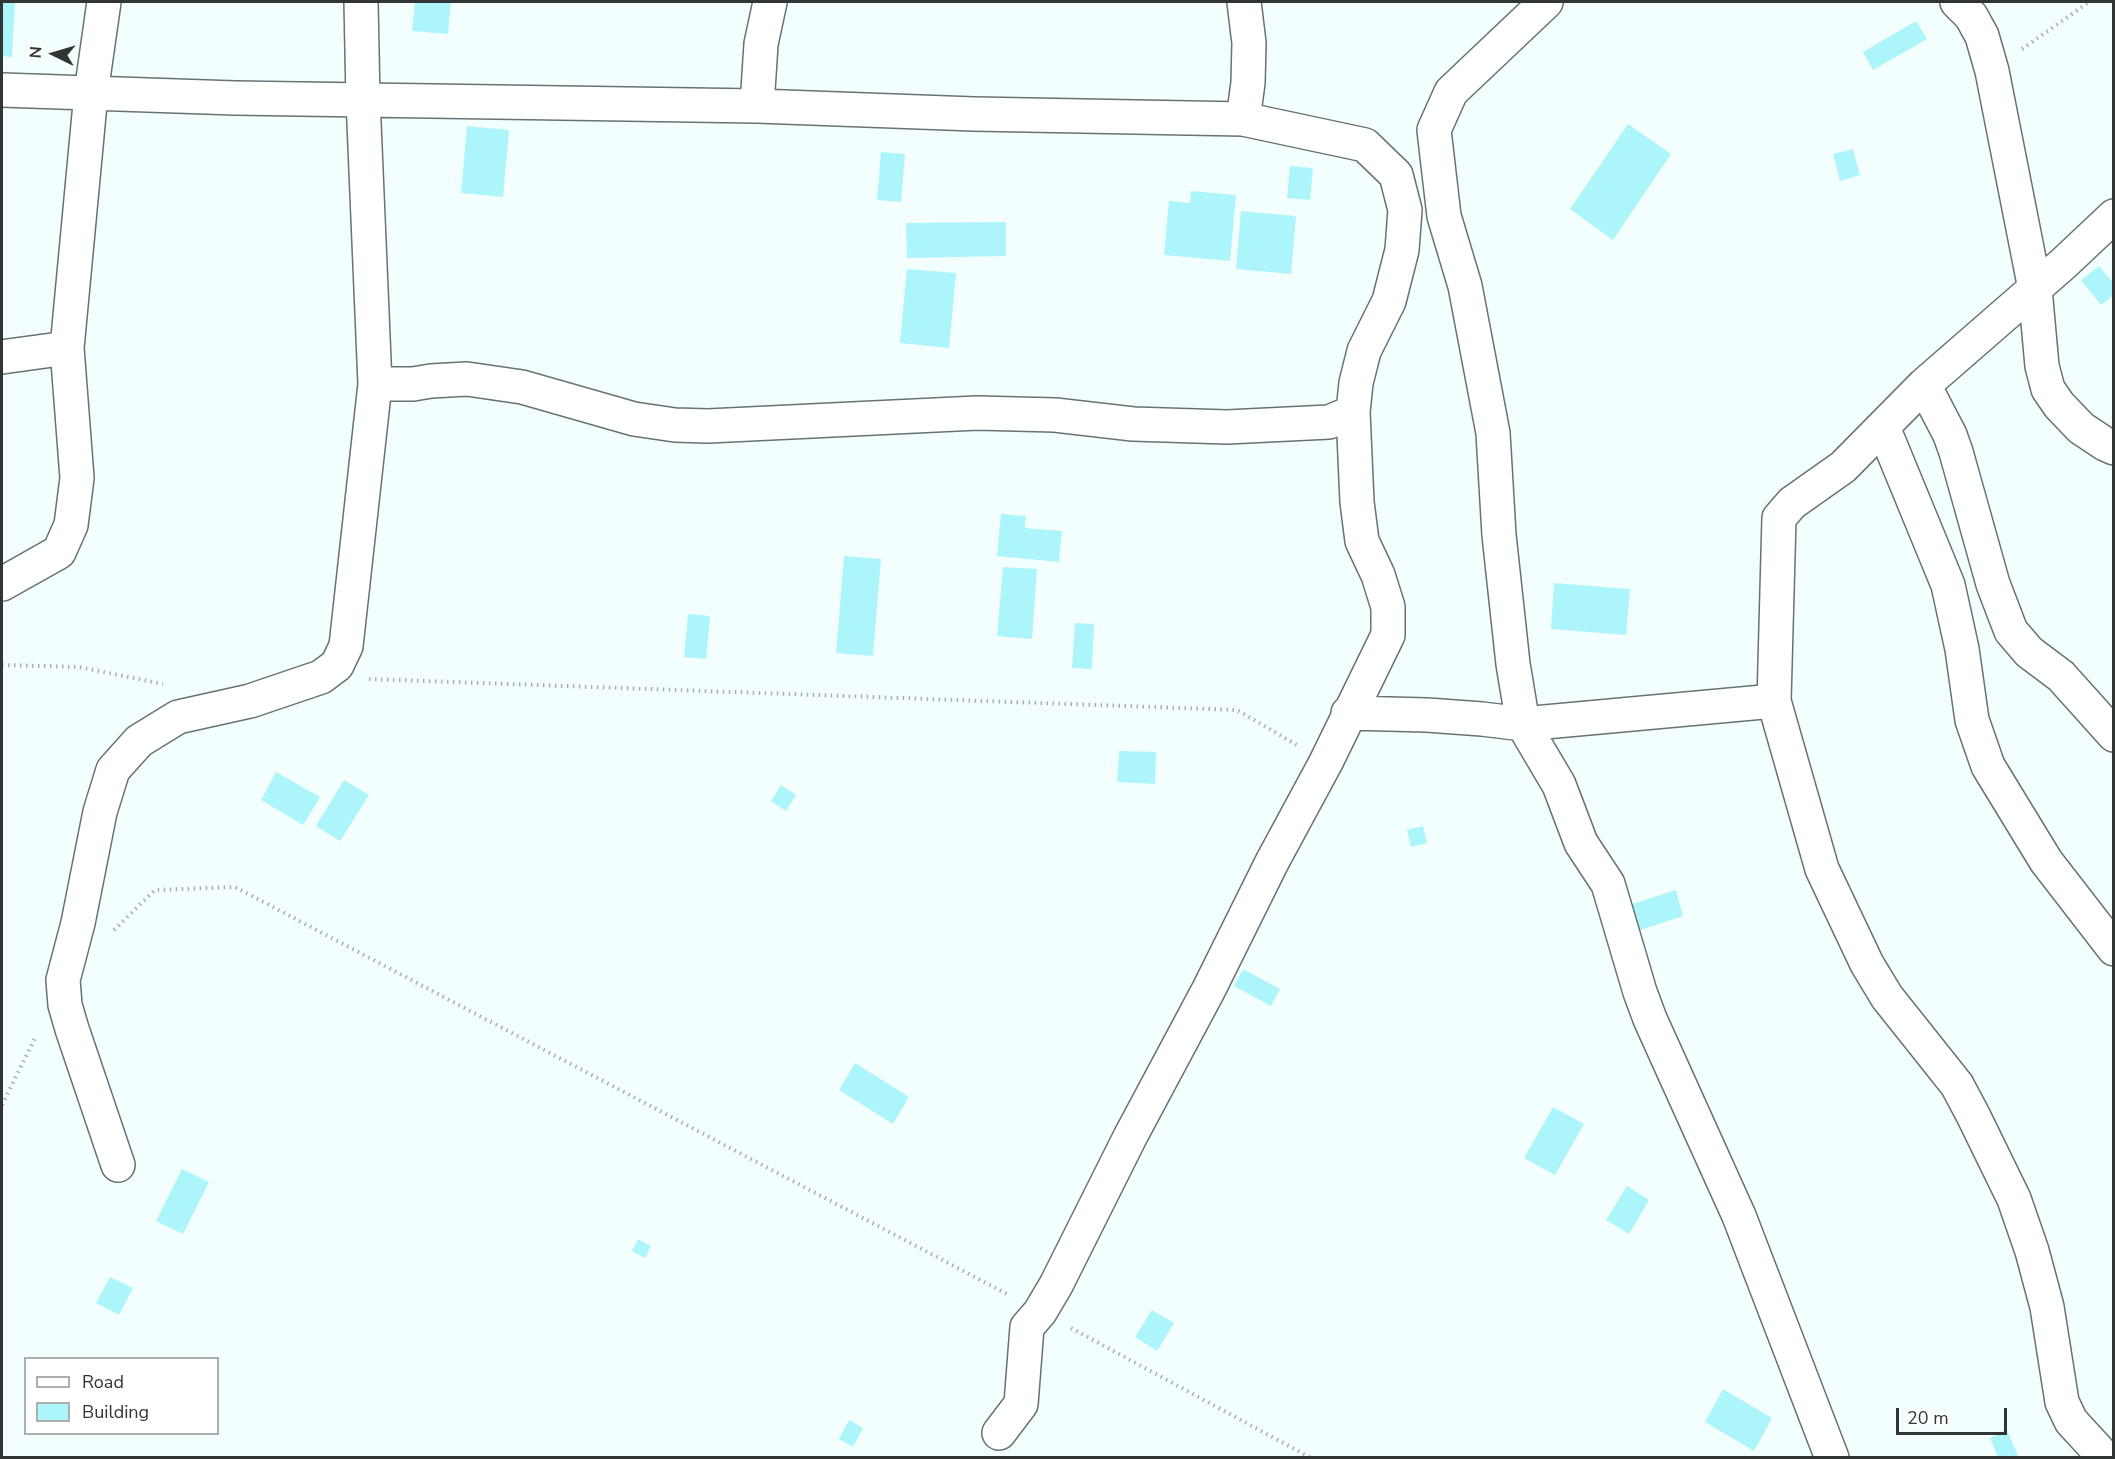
<!DOCTYPE html>
<html>
<head>
<meta charset="utf-8">
<style>
	body { margin:0 }
	#map { position:relative; width:2115px; height:1459px; overflow:hidden; background:#f3feff; font-family:"Nunito Sans",sans-serif }
	canvas { display:block }
	.frame { position:absolute; inset:0; border:3px solid #313536; pointer-events:none }
	.legend { position:absolute; left:24px; top:1357px; width:195px; height:78px; box-sizing:border-box; background:#fff; border:2px solid #adaeaf; margin:0; padding:8px 10px; list-style:none; font-size:18px; color:#313536 }
	.legend li { display:flex; align-items:center; gap:12px; height:30px }
	.legend b { width:30px; border:2px solid #adaeaf }
	.north { position:absolute; left:24px; top:24px; width:60px; height:60px; -webkit-text-stroke:4px #fff; paint-order:stroke; rotate:275deg; font-size:16px; font-weight:700; line-height:24px; text-align:center; color:#313536 }
	.north::after { content:''; display:block; margin:auto; width:21px; height:27px; background:#313536; clip-path:polygon(50% 0,100% 100%,50% 72%,0 100%) }
	.scale { position:absolute; left:1896px; top:1408px; width:111px; height:27px; box-sizing:border-box; border:3px solid #313536; border-top:0; padding-left:8px; font-size:18px; line-height:21px; white-space:nowrap; color:#313536; -webkit-text-stroke:4px #fff; paint-order:stroke }
</style>
</head>
<body>
<div id="map">
<canvas width="2115" height="1459"></canvas>
<div class="frame"></div>
<ul class="legend">
<li><b style="height:8px;background:#fff"></b>Road</li>
<li><b style="height:16px;background:#acf6fb"></b>Building</li>
</ul>
<div class="north">N</div>
<div class="scale">20 m</div>
</div>
<script>
const c = document.querySelector('canvas').getContext('2d');
c.lineJoin = 'round';
function fillPath(path, color) { c.fillStyle = color; c.fill(path, 'evenodd'); }
const poly = rows => new Path2D(rows.map(r => 'M' + r).join(''));
function stroke(path, color, width, dash) { c.strokeStyle = color; c.lineWidth = width; c.lineCap = dash ? 'butt' : 'round'; c.setLineDash(dash || []); c.stroke(path); }
const building = poly([
	[2,2,15,2,12,57,2,56],
	[415,2,451,2,448,34,412,31],
	[1916,21,1927,39,1873,70,1863,52],
	[1628,124,1671,154,1613,240,1570,209],
	[467,126,509,130,503,197,461,193],
	[1853,149,1860,175,1840,181,1833,154],
	[881,152,905,154,901,202,877,200],
	[1290,166,1313,168,1310,200,1287,198],
	[1191,191,1236,195,1230,261,1164,255,1169,201,1190,203],
	[1241,211,1296,216,1291,274,1236,269],
	[1006,222,1006,256,907,258,906,223],
	[2099,266,2114,284,2114,295,2101,305,2081,280],
	[907,269,956,273,949,348,900,343],
	[1001,514,1026,516,1025,528,1062,531,1059,562,997,556],
	[844,556,881,559,873,656,836,653],
	[1003,567,1037,569,1032,639,997,636],
	[1554,583,1630,589,1626,635,1551,629],
	[688,614,710,616,706,659,684,657],
	[1075,623,1094,624,1092,669,1072,668],
	[1119,751,1156,752,1155,784,1117,782],
	[276,772,320,797,303,825,261,800],
	[344,780,369,795,340,841,316,826],
	[781,785,796,795,786,811,771,801],
	[1423,826,1427,843,1411,847,1407,830],
	[1676,890,1683,916,1634,932,1626,906],
	[1243,969,1280,989,1271,1006,1234,986],
	[855,1063,909,1097,893,1124,839,1090],
	[1553,1107,1584,1124,1555,1175,1524,1158],
	[182,1169,209,1182,183,1234,156,1221],
	[1627,1186,1649,1200,1629,1234,1606,1220],
	[638,1239,651,1246,645,1258,632,1251],
	[110,1277,133,1288,119,1315,96,1303],
	[1152,1310,1174,1323,1157,1351,1135,1337],
	[1723,1389,1772,1418,1754,1451,1705,1422],
	[849,1420,863,1428,853,1447,839,1439],
	[2007,1430,2019,1458,1998,1458,1990,1438]
]);
const path = poly([
	[2022,49,2089,2],
	[2,665,79,667,163,684],
	[369,679,1237,710,1297,745],
	[114,930,155,890,235,887,1009,1295],
	[2,1105,36,1036],
	[1071,1328,1311,1458]
]);
const street = poly([
	[1546,2,1451,92,1434,130,1444,216,1465,286,1493,433,1499,535,1513,664,1523,724,1774,701],
	[1957,2,1971,16,1982,36,1992,71,2035,289,2042,366,2048,389,2059,405,2081,428,2105,444,2114,448],
	[2,90,235,98,757,106,974,114,1243,119],
	[757,106,761,44,770,2],
	[2,357,67,348],
	[375,384,413,384,431,381,467,379,522,387,634,419,675,425,708,426,977,413,1055,415,1133,424,1227,427,1329,422,1353,412],
	[1924,385,1950,435,1956,452,1993,584,2011,631,2029,652,2061,676,2114,735],
	[1883,427,1948,585,1962,649,1972,720,1988,766,2046,861,2114,949],
	[2,584,59,552,71,525,77,478,67,348,91,93,104,2],
	[1348,713,1427,715,1482,719,1523,724,1559,785,1581,843,1608,884,1640,992,1650,1019,1739,1216,1832,1458],
	[118,1165,72,1029,65,1005,63,980,78,923,100,812,113,770,139,741,178,717,250,701,321,677,337,665,346,646,375,384,363,99,361,2],
	[999,1433,1021,1404,1027,1327,1040,1312,1056,1285,1130,1137,1209,989,1272,862,1326,762,1388,635,1388,607,1378,575,1362,541,1357,502,1353,412,1356,383,1364,351,1389,301,1402,250,1405,210,1396,175,1365,145,1243,119,1248,83,1249,43,1244,2],
	[2105,1458,2071,1421,2062,1402,2047,1307,2032,1251,2014,1199,1973,1115,1957,1085,1887,997,1867,964,1822,869,1774,701,1779,518,1792,503,1843,467,1924,385,2063,264,2114,216]
]);
fillPath(building, '#acf6fb');
stroke(street, '#687272', 36);
stroke(path, '#a7afb0', 4, [1.5, 4.5]);
stroke(street, '#fff', 33);
</script>
</body>
</html>
